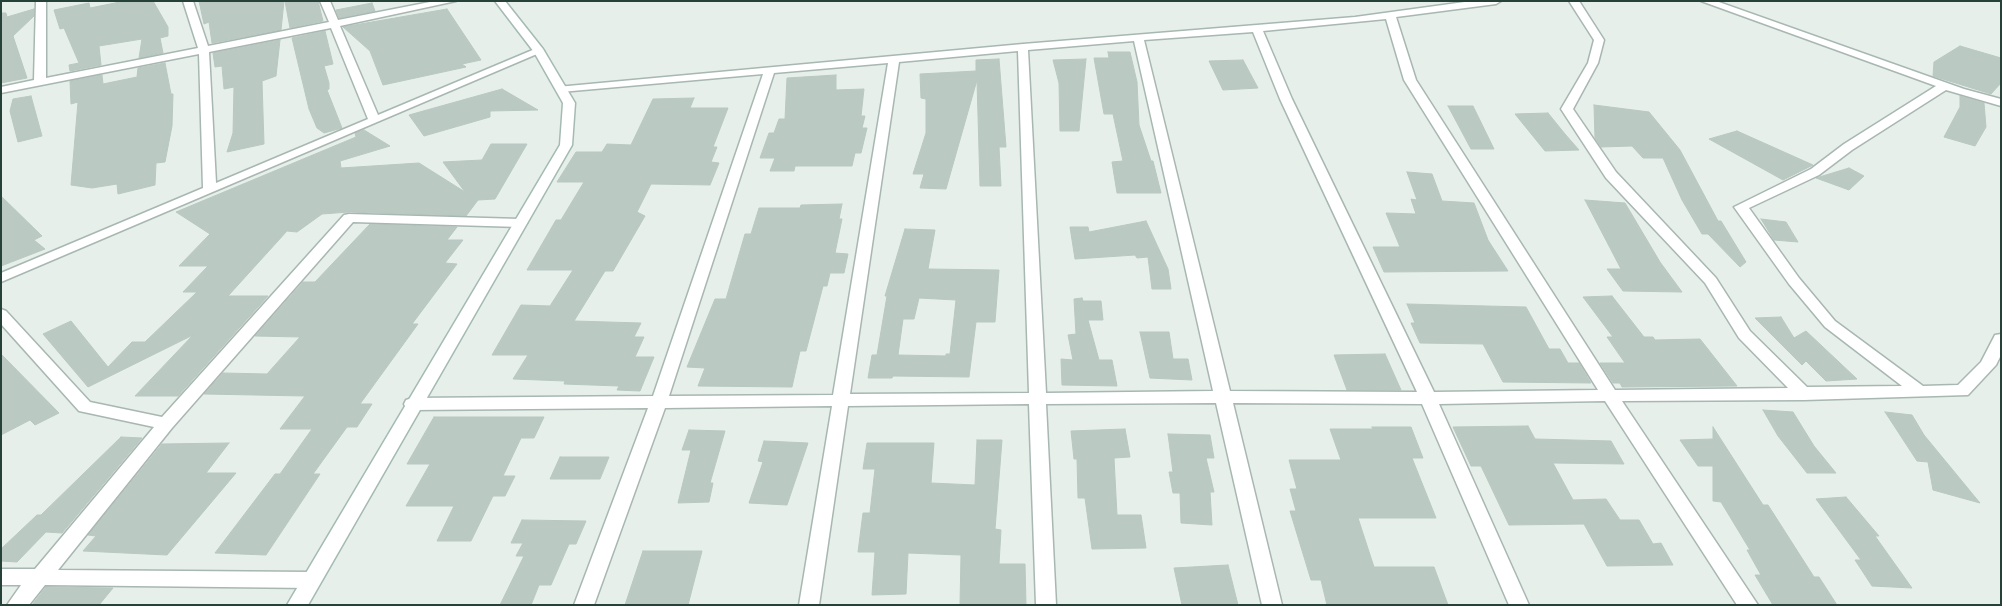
<!DOCTYPE html>
<html>
<head>
<meta charset="utf-8">
<style>
	body { margin:0 }
	#map { position:relative; width:2002px; height:606px; overflow:hidden; background:#e6efea; font-family:"Sofia Sans Condensed",sans-serif }
	canvas { display:block }
	.frame { position:absolute; inset:0; border:2px solid #254138; pointer-events:none }
</style>
</head>
<body>
<div id="map">
<canvas width="2002" height="606"></canvas>
<div class="frame"></div>
</div>
<script>
const c = document.querySelector('canvas').getContext('2d');
c.lineJoin = 'round';
function fillPath(path, color) { c.fillStyle = color; c.fill(path, 'evenodd'); }
const poly = rows => new Path2D(rows.map(r => 'M' + r).join(''));
function stroke(path, color, width, dash) { c.strokeStyle = color; c.lineWidth = width; c.lineCap = dash ? 'butt' : 'round'; c.setLineDash(dash || []); c.stroke(path); }
const building = poly([
	[125,1,153,1,168,27,168,36,160,38,163,53,139,58,142,39,99,46,101,65,70,71,69,65,79,63,64,28,60,29,54,10,89,3,90,8,125,1],
	[199,1,284,1,281,30,212,43,209,22,204,24,199,1],
	[285,1,318,1,323,21,290,28,285,1],
	[372,3,375,11,339,18,336,10,372,3],
	[34,9,34,16,13,36,27,78,1,83,1,13,6,13,7,17,34,9],
	[447,9,481,60,462,64,466,67,383,85,370,51,343,27,447,9],
	[325,31,333,64,324,66,329,83,329,89,327,90,342,128,324,133,317,128,309,109,292,38,325,31],
	[280,40,276,76,262,81,264,144,227,152,233,133,234,87,224,89,222,66,215,67,213,53,280,40],
	[1960,46,2001,58,2001,83,1991,94,1933,76,1934,62,1960,46],
	[1108,52,1130,52,1137,82,1139,125,1151,161,1153,161,1161,193,1117,193,1112,162,1123,161,1113,114,1104,114,1094,58,1109,58,1108,52],
	[999,59,1006,147,999,147,1001,186,980,186,977,80,946,189,920,188,924,174,913,174,926,133,926,99,921,98,920,74,976,71,976,60,999,59],
	[1086,59,1079,131,1060,131,1059,83,1053,60,1086,59],
	[1243,60,1258,88,1223,90,1209,61,1243,60],
	[165,63,171,94,173,94,172,126,165,162,156,163,155,185,118,194,117,184,92,188,71,185,78,102,71,104,70,81,102,75,103,84,137,77,138,68,165,63],
	[836,75,836,90,864,89,861,116,865,116,862,128,867,128,861,153,855,153,852,166,795,166,794,171,770,171,775,158,760,158,769,133,774,133,779,119,785,119,787,78,836,75],
	[502,89,538,110,490,111,490,117,424,136,409,115,502,89],
	[31,96,42,136,18,142,10,111,13,99,31,96],
	[1960,96,1984,103,1986,127,1975,146,1944,137,1960,107,1960,96],
	[694,98,690,108,728,108,713,147,717,147,711,162,719,163,710,185,651,184,637,212,645,216,613,271,605,271,574,321,641,323,634,337,644,337,635,357,654,357,640,391,617,390,619,386,564,384,565,381,513,379,528,355,492,355,521,305,550,306,573,270,527,270,556,220,561,220,584,182,557,182,576,152,602,152,607,144,631,145,653,99,694,98],
	[1594,105,1649,112,1680,150,1718,221,1721,221,1746,262,1740,267,1708,234,1702,234,1682,200,1663,158,1643,158,1632,146,1601,147,1595,138,1594,105],
	[1448,106,1473,106,1494,149,1471,149,1448,106],
	[1548,113,1565,134,1579,150,1545,151,1515,114,1548,113],
	[364,130,390,146,340,161,341,168,419,163,465,192,443,162,482,160,491,144,527,144,495,199,478,200,466,216,349,212,322,214,297,232,287,231,228,296,268,296,178,396,135,396,193,335,88,387,43,334,71,321,108,367,132,342,145,342,197,292,183,292,208,266,179,266,210,234,176,212,356,137,355,133,364,130],
	[1737,131,1813,165,1783,180,1709,139,1737,131],
	[1849,168,1864,176,1849,190,1816,178,1849,168],
	[1407,172,1432,174,1442,201,1474,203,1488,240,1508,271,1384,272,1373,247,1400,247,1386,213,1416,214,1411,199,1417,200,1407,172],
	[1,196,42,236,34,240,45,249,1,266,1,196],
	[1585,200,1625,203,1660,262,1682,292,1623,291,1607,269,1621,269,1585,200],
	[842,204,839,219,842,219,835,253,848,254,844,273,830,273,827,286,823,286,806,351,800,351,792,387,698,386,705,368,687,367,715,299,726,299,745,234,751,234,759,208,800,208,801,205,842,204],
	[1761,219,1786,222,1798,242,1774,240,1761,219],
	[1146,221,1168,269,1171,289,1152,289,1148,257,1137,258,1135,255,1075,259,1070,227,1088,227,1089,232,1146,221],
	[370,224,457,227,447,240,463,240,445,263,457,264,412,324,418,324,360,404,372,404,357,427,347,427,313,474,320,474,266,555,215,553,275,474,280,474,312,429,280,429,305,396,204,394,223,373,267,374,300,337,255,336,303,282,315,282,370,224],
	[905,229,935,230,928,269,999,270,995,322,976,322,969,377,893,376,892,378,868,378,872,355,877,355,887,296,885,296,905,229],
	[919,298,956,300,950,354,946,354,946,356,898,355,903,319,914,319,919,298],
	[1612,296,1644,337,1653,337,1655,340,1700,339,1737,386,1622,387,1620,383,1613,383,1600,363,1625,363,1607,337,1613,337,1583,297,1612,296],
	[1082,298,1083,301,1101,301,1103,320,1088,320,1099,360,1112,360,1117,386,1062,385,1061,359,1073,360,1068,335,1076,334,1074,299,1082,298],
	[1407,304,1526,307,1549,349,1560,349,1568,363,1579,363,1591,383,1503,382,1483,344,1420,343,1411,323,1415,323,1407,304],
	[1781,317,1794,338,1806,331,1857,379,1826,381,1806,361,1802,365,1755,318,1781,317],
	[1140,332,1169,332,1173,359,1188,359,1192,380,1150,378,1140,332],
	[1,354,59,413,35,425,30,420,1,435,1,354],
	[1385,354,1401,390,1347,390,1334,355,1385,354],
	[1763,410,1793,412,1814,446,1836,473,1807,473,1778,436,1763,410],
	[1885,412,1912,415,1924,435,1980,503,1933,490,1928,462,1917,461,1885,412],
	[434,417,544,417,534,438,521,438,503,476,515,476,505,496,493,496,471,541,437,541,454,506,406,506,430,464,407,464,434,417],
	[1528,426,1535,439,1611,441,1624,464,1553,463,1573,500,1606,499,1620,520,1639,520,1653,544,1661,543,1673,565,1607,566,1584,524,1509,525,1481,466,1471,466,1453,427,1528,426],
	[1372,427,1411,427,1423,458,1412,458,1436,518,1358,518,1374,567,1434,567,1448,605,1327,605,1321,580,1311,580,1290,511,1296,511,1290,489,1297,489,1289,460,1341,460,1330,429,1373,429,1372,427],
	[1713,427,1763,505,1768,505,1814,577,1819,577,1837,605,1773,605,1755,575,1761,575,1747,550,1750,550,1721,502,1713,501,1713,466,1698,466,1680,440,1713,439,1713,427],
	[1125,429,1130,457,1114,458,1117,515,1141,515,1146,548,1092,549,1085,498,1078,498,1077,459,1074,459,1071,431,1125,429],
	[689,430,725,431,710,483,713,483,709,502,678,503,691,450,682,450,689,430],
	[1168,434,1210,435,1214,458,1206,458,1214,492,1210,492,1212,525,1181,523,1180,493,1173,493,1169,472,1173,472,1168,434],
	[121,437,142,438,62,533,46,532,17,562,1,561,1,549,37,515,41,515,121,437],
	[977,440,1002,440,995,529,1001,530,999,564,1025,564,1026,605,960,605,961,555,908,553,906,594,872,595,875,552,858,552,863,513,870,513,875,469,863,469,867,443,934,443,931,483,975,485,977,440],
	[764,441,808,443,787,505,749,503,763,462,758,461,764,441],
	[229,443,206,473,236,473,167,555,83,551,96,536,88,535,162,444,229,443],
	[560,457,609,457,600,479,550,479,560,457],
	[1846,497,1879,536,1875,536,1912,588,1872,586,1855,560,1861,560,1816,499,1846,497],
	[522,520,586,521,576,544,569,544,551,585,539,585,531,605,500,605,524,556,516,556,523,543,511,543,522,520],
	[643,551,702,551,688,605,625,605,643,551],
	[1228,565,1238,605,1182,605,1174,568,1228,565],
	[46,587,113,588,99,605,32,605,46,587]
]);
const street = poly([
	[36,1,46,1,46,78,198,48,183,1,193,1,208,46,329,22,320,1,330,1,338,20,435,1,456,1,340,26,378,115,535,49,539,48,544,51,1,282,1,273,203,188,199,54,1,93,1,87,34,80,36,1],
	[331,28,368,119,216,183,209,52,331,28],
	[1472,1,1501,1,1496,4,1396,17,1416,80,1615,390,1788,388,1739,338,1705,283,1606,178,1561,109,1588,63,1594,40,1569,1,1579,1,1604,40,1598,63,1573,109,1616,172,1716,278,1750,331,1807,387,1902,386,1825,327,1789,284,1734,207,1811,169,1844,144,1936,86,1701,1,1716,1,1964,89,2001,99,2001,106,1946,90,1852,150,1819,175,1749,208,1799,278,1835,321,1923,386,1958,385,1981,362,1995,335,2001,334,2001,355,1996,365,1968,395,1804,400,1622,401,1758,605,1737,605,1605,401,1439,404,1529,605,1509,605,1422,404,1233,403,1282,605,1262,605,1216,403,1046,404,1056,605,1036,605,1029,404,848,406,819,605,799,605,832,406,665,408,594,605,574,605,648,408,412,410,406,408,404,404,406,400,412,398,653,396,763,74,561,92,557,91,557,87,1023,44,1355,17,1472,1],
	[1386,19,1404,80,1598,390,1434,392,1292,99,1263,31,1386,19],
	[1253,32,1280,99,1417,392,1230,391,1144,40,1253,32],
	[1134,41,1213,391,1046,393,1028,50,1134,41],
	[1018,51,1029,393,850,394,899,62,1018,51],
	[888,63,833,395,669,396,774,73,888,63],
	[349,214,520,219,527,223,520,227,353,222,172,428,58,570,311,572,318,574,321,580,318,586,311,588,45,585,29,605,7,605,21,585,1,585,1,569,35,569,154,427,79,411,1,324,1,309,6,311,90,402,162,417,344,215,349,214]
]);
const secondary = poly([
	[495,1,505,1,543,49,575,103,572,145,308,605,287,605,560,145,563,103,534,52,495,1]
]);
fillPath(building, '#bbc9c3');
stroke(building, '#b8c8c1', 1);
stroke(street, '#a8b7b1', 3);
stroke(secondary, '#a4bab2', 3);
fillPath(street, '#fff');
fillPath(secondary, '#fff');
</script>
</body>
</html>
